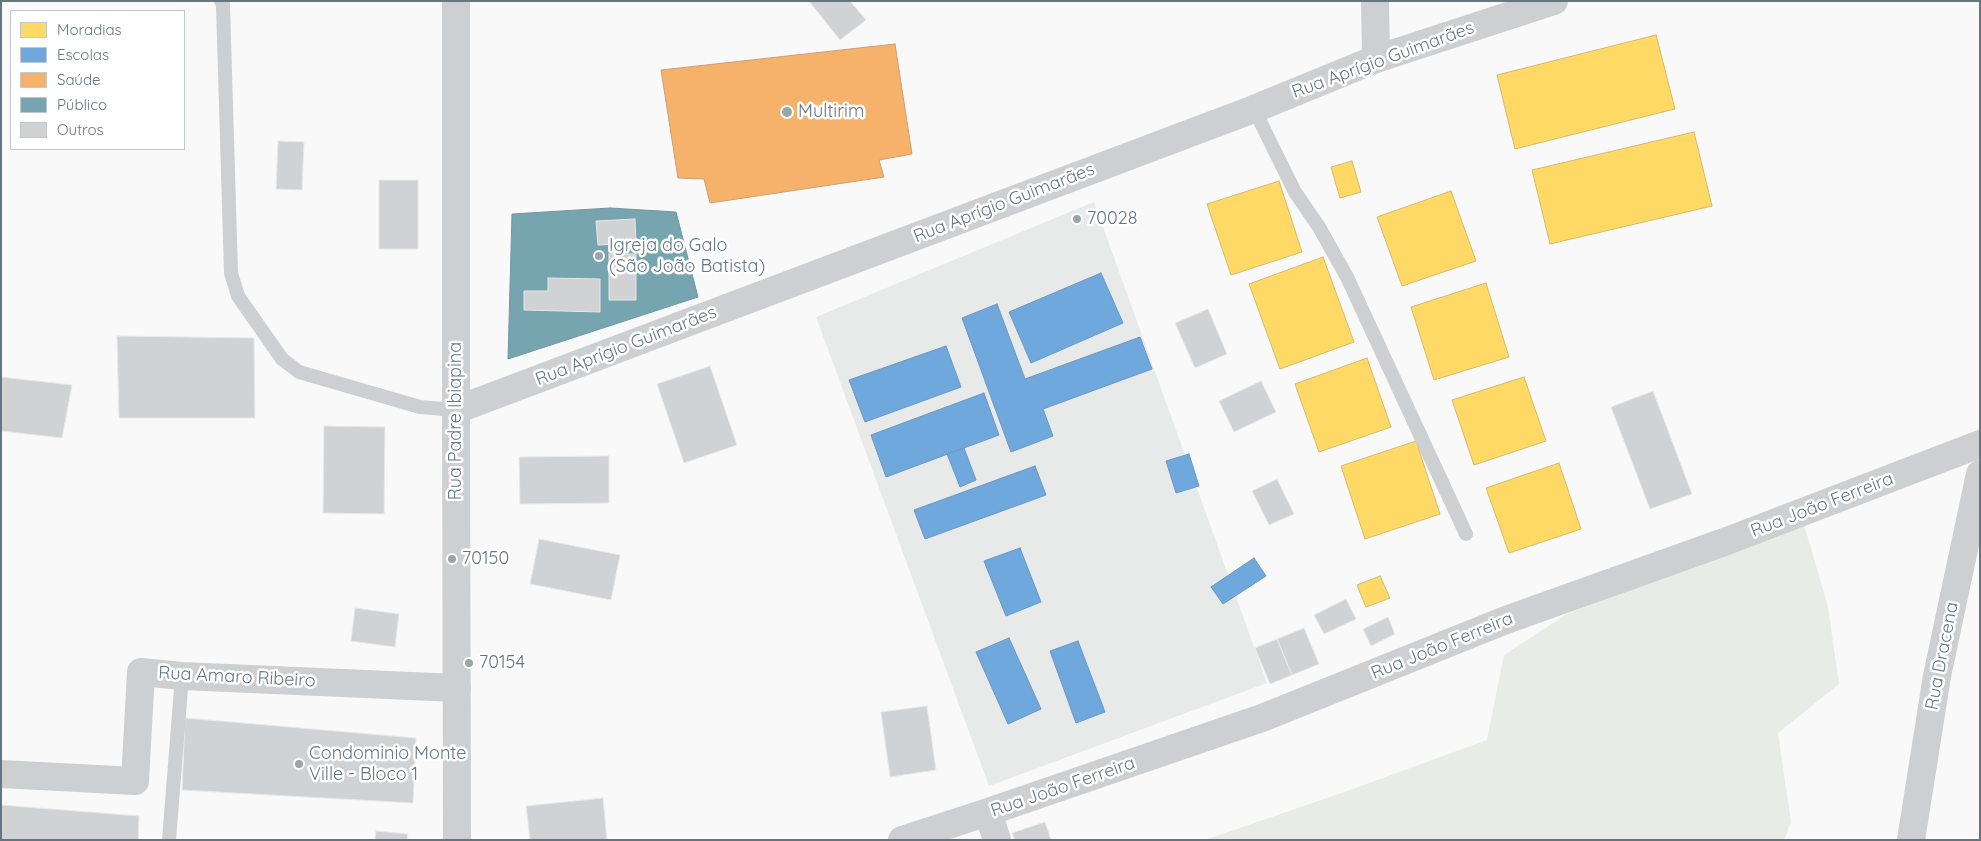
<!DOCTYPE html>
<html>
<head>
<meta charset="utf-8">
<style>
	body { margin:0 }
	#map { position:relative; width:1981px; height:841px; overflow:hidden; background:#f9f9f9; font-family:Quicksand,sans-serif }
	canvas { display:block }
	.frame { position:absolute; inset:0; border:2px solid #657683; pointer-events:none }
	.legend { position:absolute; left:10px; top:10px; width:175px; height:140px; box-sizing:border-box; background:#fff; border:1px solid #c1c8cd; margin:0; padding:6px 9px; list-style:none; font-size:15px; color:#657683 }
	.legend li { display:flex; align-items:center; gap:10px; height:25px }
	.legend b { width:25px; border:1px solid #c1c8cd }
</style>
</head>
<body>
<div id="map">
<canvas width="1981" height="841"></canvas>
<div class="frame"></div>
<ul class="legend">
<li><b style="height:14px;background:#ffd966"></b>Moradias</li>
<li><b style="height:14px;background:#6fa8dc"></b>Escolas</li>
<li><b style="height:14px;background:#f6b26b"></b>Saúde</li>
<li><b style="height:14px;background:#76a5af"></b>Público</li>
<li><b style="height:14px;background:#d0d2d3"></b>Outros</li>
</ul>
</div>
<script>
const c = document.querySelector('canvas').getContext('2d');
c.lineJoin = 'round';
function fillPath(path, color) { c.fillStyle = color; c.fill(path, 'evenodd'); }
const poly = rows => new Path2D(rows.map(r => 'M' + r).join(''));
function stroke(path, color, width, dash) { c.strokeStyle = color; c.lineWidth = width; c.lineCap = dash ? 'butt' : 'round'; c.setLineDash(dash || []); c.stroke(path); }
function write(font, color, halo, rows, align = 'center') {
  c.font = font + ' Quicksand,sans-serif'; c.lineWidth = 5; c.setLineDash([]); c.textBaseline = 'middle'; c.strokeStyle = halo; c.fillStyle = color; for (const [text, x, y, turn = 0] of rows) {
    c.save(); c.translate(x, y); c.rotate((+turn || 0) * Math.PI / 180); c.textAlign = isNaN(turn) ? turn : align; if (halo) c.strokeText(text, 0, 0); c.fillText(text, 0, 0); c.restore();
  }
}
const built = poly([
	[1094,202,1267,683,989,786,816,317]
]);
const green = poly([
	[1803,521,1828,607,1839,684,1778,733,1791,822,1784,840,1205,840,1350,790,1487,740,1504,655,1567,614]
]);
const homes = poly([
	[1656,35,1675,109,1515,149,1497,75,1656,35],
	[1694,132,1712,206,1550,244,1532,170,1694,132],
	[1352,161,1361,192,1340,198,1331,167,1352,161],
	[1279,181,1302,252,1231,275,1207,204,1279,181],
	[1451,191,1476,261,1402,286,1377,217,1451,191],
	[1323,257,1354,342,1280,369,1249,284,1323,257],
	[1486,283,1509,357,1434,380,1411,307,1486,283],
	[1367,358,1391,427,1319,452,1295,384,1367,358],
	[1524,377,1546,441,1474,465,1452,400,1524,377],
	[1416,441,1440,514,1365,539,1341,466,1416,441],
	[1559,463,1581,529,1509,553,1486,488,1559,463],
	[1380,576,1390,598,1366,607,1357,585,1380,576]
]);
const schools = poly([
	[1101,273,1123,323,1031,363,1009,312,1101,273],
	[997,304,1025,379,1140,337,1152,369,1043,409,1053,436,1011,452,962,318,997,304],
	[946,346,961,387,865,422,849,380,946,346],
	[984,393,999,435,886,477,871,435,984,393],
	[964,448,976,480,960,487,947,454,964,448],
	[1189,454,1199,486,1176,493,1166,461,1189,454],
	[1035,466,1046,495,925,539,914,510,1035,466],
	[1020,548,1041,602,1006,616,984,561,1020,548],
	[1254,558,1266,576,1223,604,1211,587,1254,558],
	[1009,638,1041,709,1008,724,976,652,1009,638],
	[1078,641,1105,712,1076,723,1050,651,1078,641]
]);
const health = poly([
	[895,44,912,154,879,160,884,177,710,203,704,179,678,178,661,70,895,44]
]);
const public = poly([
	[610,208,676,212,698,297,508,359,512,214,610,208]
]);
const building = poly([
	[809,1,850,1,866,20,840,40,809,1],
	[278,141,304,142,302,190,276,189,278,141],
	[379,180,418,180,418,249,379,249,379,180],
	[635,219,636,243,598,245,596,221,635,219],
	[609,254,636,254,636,300,609,300,609,254],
	[548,278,600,279,600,312,524,310,524,291,548,291,548,278],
	[1208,309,1227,354,1195,368,1175,323,1208,309],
	[117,336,254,338,255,418,119,418,117,336],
	[710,366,737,445,684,463,657,384,710,366],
	[1,377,72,385,62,438,1,431,1,377],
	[1261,381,1276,412,1234,432,1219,401,1261,381],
	[1653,391,1692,494,1650,509,1611,407,1653,391],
	[324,426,385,427,384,514,323,513,324,426],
	[609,456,609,503,520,504,519,457,609,456],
	[1277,479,1294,514,1269,525,1252,491,1277,479],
	[539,539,620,555,611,600,530,584,539,539],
	[1346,599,1356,619,1324,634,1314,615,1346,599],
	[355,608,399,614,395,647,351,641,355,608],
	[1388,617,1395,634,1371,646,1363,629,1388,617],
	[1304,628,1319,664,1292,675,1277,639,1304,628],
	[1277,639,1292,675,1270,684,1255,648,1277,639],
	[927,706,936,770,890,777,881,712,927,706],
	[185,718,416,738,413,803,182,790,185,718],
	[603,798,607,840,530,840,526,806,603,798],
	[1,805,139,816,138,840,1,840,1,805],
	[1045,822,1051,840,1015,840,1012,833,1045,822],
	[376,831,408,834,407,840,375,840,376,831]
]);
const service = poly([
	[221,1,223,5,231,273,238,296,282,359,299,372,420,407,456,410],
	[1254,109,1295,192,1319,227,1347,277,1466,534],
	[169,840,182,676]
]);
const minor = poly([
	[456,1,456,410],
	[1,774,135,781,141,672,182,676,457,688],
	[988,812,997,840],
	[902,840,988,812,1262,718,1506,620,1727,541,1980,444],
	[1911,840,1937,676,1980,474]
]);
const tertiary = poly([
	[1375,1,1376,59],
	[457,840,456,410,1254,109,1376,59,1554,1]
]);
const markers = [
	[787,112,6,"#99a4ac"],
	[1077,219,5,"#99a4ac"],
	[599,256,5,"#99a4ac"],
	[452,559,5,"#99a4ac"],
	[469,663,5,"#99a4ac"],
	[299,764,5,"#99a4ac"]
];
const streetNames = [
	["Rua Aprígio Guimarães",1383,60,-20],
	["Rua Aprígio Guimarães",1004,203,-21],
	["Rua Aprígio Guimarães",626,346,-21],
	["Rua Padre Ibiapina",456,421,-90],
	["Rua João Ferreira",1822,505,-21],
	["Rua João Ferreira",1442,646,-22],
	["Rua Dracena",1942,656,-79],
	["Rua Amaro Ribeiro",237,677,3],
	["Rua João Ferreira",1063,787,-19]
];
const poiNames = [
	["Multirim",798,112],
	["70028",1087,219],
	["Igreja do Galo",609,246],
	["(São João Batista)",609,267],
	["70150",462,559],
	["70154",479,663],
	["Condominio Monte",309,754],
	["Ville - Bloco 1",309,775]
];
fillPath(built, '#e8e9e9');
fillPath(green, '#e8ebe6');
fillPath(homes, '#ffd966');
stroke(homes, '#d1bb6f', 1);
fillPath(schools, '#6fa8dc');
stroke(schools, '#6c99c1', 1);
fillPath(health, '#f6b26b');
stroke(health, '#caa072', 1);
fillPath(public, '#76a5af');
stroke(public, '#7197a2', 1);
fillPath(building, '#d0d2d3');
stroke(building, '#e8e8e8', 1);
stroke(service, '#cecfd0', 14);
stroke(minor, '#cecfd0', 28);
stroke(tertiary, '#cecfd0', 28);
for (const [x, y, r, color] of markers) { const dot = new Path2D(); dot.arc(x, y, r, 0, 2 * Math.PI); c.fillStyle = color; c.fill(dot); stroke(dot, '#fff', 2); }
write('18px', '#657683', '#fff', streetNames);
write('18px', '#657683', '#fff', poiNames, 'left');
</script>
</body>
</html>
